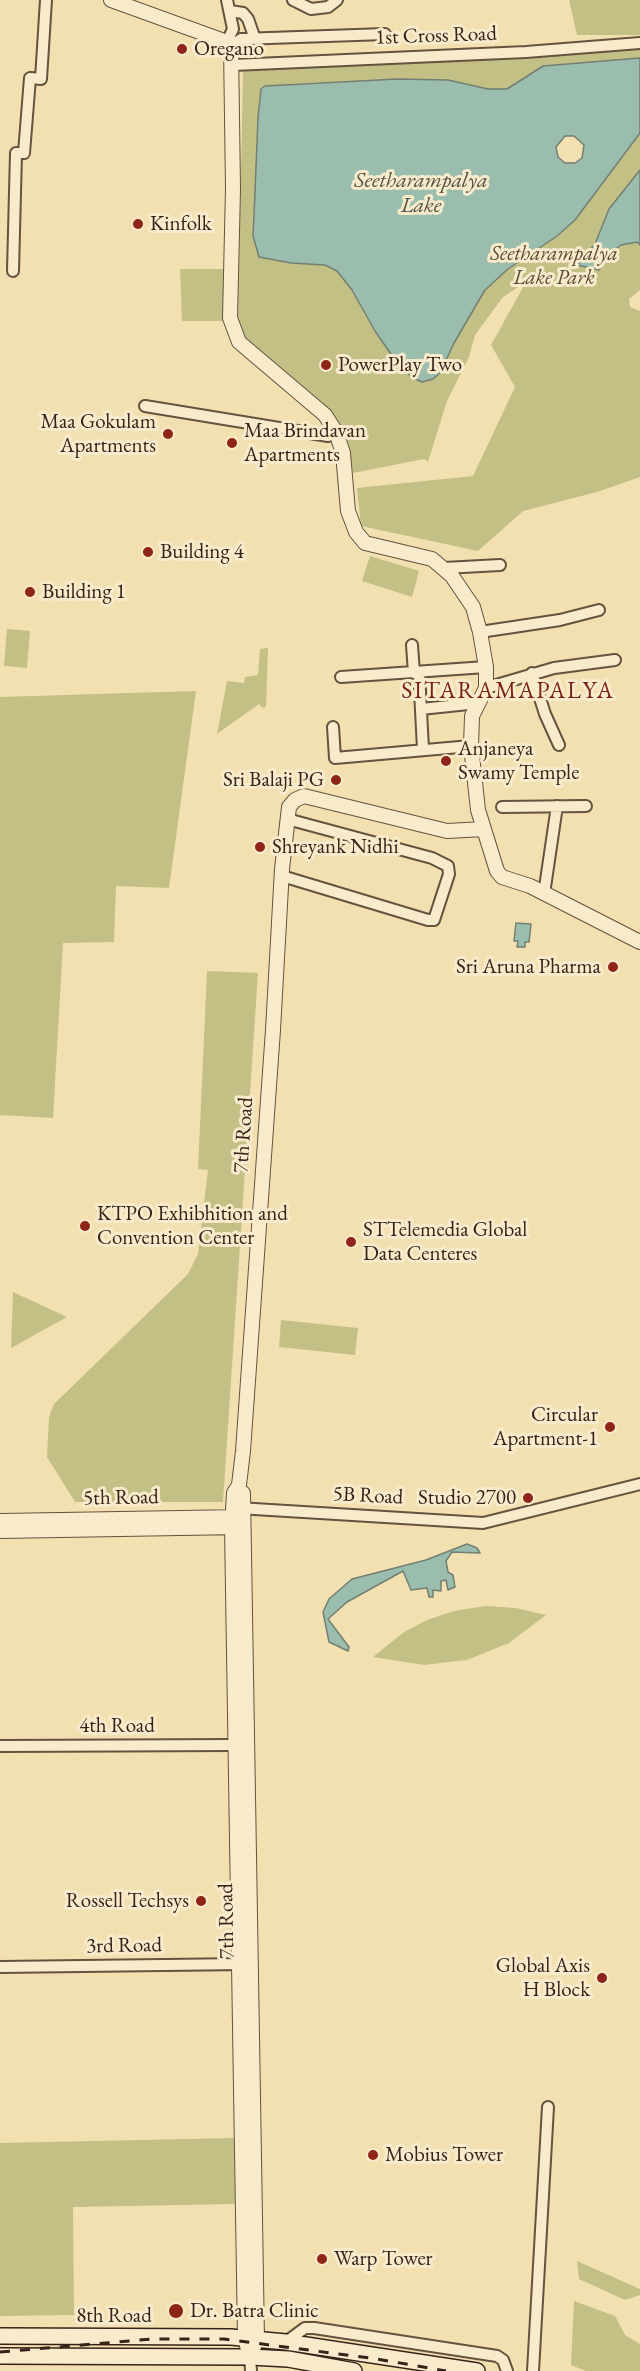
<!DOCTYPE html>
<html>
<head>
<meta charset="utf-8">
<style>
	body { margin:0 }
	canvas { display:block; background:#f3e0b0 }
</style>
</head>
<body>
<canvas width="640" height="2371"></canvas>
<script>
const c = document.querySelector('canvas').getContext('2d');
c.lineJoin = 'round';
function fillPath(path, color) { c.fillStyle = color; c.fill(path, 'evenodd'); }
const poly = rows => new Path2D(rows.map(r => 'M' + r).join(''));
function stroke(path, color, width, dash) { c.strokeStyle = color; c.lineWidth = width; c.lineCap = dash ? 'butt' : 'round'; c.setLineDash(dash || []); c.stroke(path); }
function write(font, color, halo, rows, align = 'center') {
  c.font = font + ' "EB Garamond",serif'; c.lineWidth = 6; c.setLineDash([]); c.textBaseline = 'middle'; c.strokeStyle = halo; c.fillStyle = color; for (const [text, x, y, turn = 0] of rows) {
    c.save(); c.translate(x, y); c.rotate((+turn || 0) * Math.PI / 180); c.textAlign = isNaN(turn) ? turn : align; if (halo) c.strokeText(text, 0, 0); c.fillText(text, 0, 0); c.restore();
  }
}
const green = poly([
	[569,0,640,0,640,35,577,35],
	[640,48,640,58,543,66,507,89,488,89,448,80,397,79,289,84,261,89,253,236,256,249,325,265,337,271,352,290,375,331,395,360,411,377,422,382,433,379,441,373,454,343,484,290,508,269,557,236,575,220,640,133,640,170,609,209,595,244,577,265,599,270,607,256,621,245,637,242,640,245,640,290,629,299,630,307,640,311,640,477,597,492,523,511,478,551,361,526,357,488,473,476,515,387,491,345,526,282,503,297,475,335,469,357,447,401,428,462,424,459,353,473,349,445,335,420,246,341,238,319,243,69],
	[180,269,224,269,224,321,182,321],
	[370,556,419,571,412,597,362,581],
	[7,629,30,631,27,668,4,666],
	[268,648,266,707,263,708,259,704,217,734,227,681,244,683,245,677,258,675,260,649],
	[196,691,169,888,116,886,114,942,63,943,53,1118,0,1115,0,697],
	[207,971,258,973,223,1502,75,1502,47,1457,49,1417,54,1404,188,1274,198,1254,208,1170,198,1169],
	[13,1292,67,1317,11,1348],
	[281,1320,358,1328,355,1355,279,1347],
	[485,1606,516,1608,546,1615,509,1643,467,1660,424,1665,373,1657,404,1632,427,1620,454,1611],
	[234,2138,235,2204,73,2207,74,2315,0,2316,0,2143],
	[577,2261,640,2289,640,2295,625,2300,579,2279],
	[574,2301,615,2316,625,2335,640,2344,640,2371,586,2371,571,2365]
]);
const water = poly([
	[640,58,640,133,575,220,557,236,508,269,485,290,454,343,440,373,433,379,422,382,411,377,395,360,375,331,352,290,337,271,325,265,291,263,259,257,253,236,254,216,258,118,261,89,265,86,397,79,448,80,488,89,507,89,543,66,640,58],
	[565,136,574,136,584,145,582,158,575,163,565,163,558,157,556,147,565,136],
	[640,170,640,245,637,242,621,245,607,256,599,270,577,265,595,244,609,209,640,170],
	[516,923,531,924,529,942,525,942,525,947,517,947,518,941,514,941,516,923],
	[467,1544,477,1548,480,1553,452,1552,446,1561,448,1572,453,1575,455,1587,448,1590,446,1580,441,1581,441,1591,433,1590,433,1597,429,1597,427,1588,411,1590,403,1571,347,1602,328,1619,349,1647,348,1651,329,1642,323,1612,329,1599,352,1579,426,1560,467,1544]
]);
const minor = poly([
	[227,0,233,29,227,42],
	[293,0,311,9,328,7,337,0],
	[230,11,243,13,248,19,255,39],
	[231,46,241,39,385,34],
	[233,65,526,52,640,43],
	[13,271,16,153,24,153,30,78,41,79,46,0],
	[145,406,328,436,336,432],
	[444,568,500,565],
	[480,632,560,620,599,610],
	[412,645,414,673],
	[419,672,423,749],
	[532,673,545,714,559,745],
	[341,677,486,667],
	[486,688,554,668,615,660],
	[421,709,478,703],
	[333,727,335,758,471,746],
	[502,807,586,806],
	[282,876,428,920,434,920,449,874,448,866,432,858,287,819],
	[544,894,557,806],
	[238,1508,483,1523,640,1484],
	[0,1746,235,1745],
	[0,1967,246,1964],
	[286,2342,305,2328,314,2328,497,2356,503,2360,507,2371],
	[250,2357,251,2371],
	[533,2371,548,2107]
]);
const tertiary = poly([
	[111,0,227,42,231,46,233,189,230,318,239,342,325,415,336,432,343,453,348,511,356,532,365,543,432,559,452,576,473,607,480,632,486,667,486,688,472,716,471,746,478,810,497,871,502,877,530,886,640,942],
	[243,1493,257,2339,253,2349],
	[0,1521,241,1517],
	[0,1531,240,1527],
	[250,2357,245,2338,232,1527,234,1493,239,1485,243,1451,273,1030,282,869,289,807,295,800,304,796,447,831,484,829]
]);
const secondary = poly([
	[0,2336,231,2337,286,2342,477,2371],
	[0,2356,250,2357,288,2359,354,2371]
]);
const rail = poly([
	[0,2352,152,2339,224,2339,377,2359,446,2371]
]);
const markers = [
	[182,49,6,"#8f2418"],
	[138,224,6,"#8f2418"],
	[326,365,6,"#8f2418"],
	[168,434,6,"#8f2418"],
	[232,443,6,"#8f2418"],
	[148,552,6,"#8f2418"],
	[30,592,6,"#8f2418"],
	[446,761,6,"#8f2418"],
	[336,780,6,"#8f2418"],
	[260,847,6,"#8f2418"],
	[613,967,6,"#8f2418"],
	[85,1226,6,"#8f2418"],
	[351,1242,6,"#8f2418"],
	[610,1427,6,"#8f2418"],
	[528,1498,6,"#8f2418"],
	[201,1901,6,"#8f2418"],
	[602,1978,6,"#8f2418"],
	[373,2155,6,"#8f2418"],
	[322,2259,6,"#8f2418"],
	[176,2311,8,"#8f2418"]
];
const streetNames = [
	["1st Cross Road",436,36,-2],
	["7th Road",244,1135,-86],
	["5B Road",368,1496,3],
	["5th Road",121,1498,-1],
	["4th Road",117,1726],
	["7th Road",227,1921,-91],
	["3rd Road",124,1946,-1],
	["8th Road",114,2316]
];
const poiNames = [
	["Oregano",194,49],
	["Kinfolk",150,224],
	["PowerPlay Two",338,365],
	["Maa Gokulam",156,422,"right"],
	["Apartments",156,446,"right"],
	["Maa Brindavan",244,431],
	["Apartments",244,455],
	["Building 4",160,552],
	["Building 1",42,592],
	["Anjaneya",458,749],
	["Swamy Temple",458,773],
	["Sri Balaji PG",324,780,"right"],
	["Shreyank Nidhi",272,847],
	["Sri Aruna Pharma",601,967,"right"],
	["KTPO Exhibhition and",97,1214],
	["Convention Center",97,1238],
	["STTelemedia Global",363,1230],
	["Data Centeres",363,1254],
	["Circular",598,1415,"right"],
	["Apartment-1",598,1439,"right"],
	["Studio 2700",516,1498,"right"],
	["Rossell Techsys",189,1901,"right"],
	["Global Axis",590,1966,"right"],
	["H Block",590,1990,"right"],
	["Mobius Tower",385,2155],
	["Warp Tower",334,2259],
	["Dr. Batra Clinic",190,2311]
];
const parkNames = [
	["Seetharampalya",554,254],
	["Lake Park",554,278]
];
const waterNames = [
	["Seetharampalya",421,181],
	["Lake",421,206]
];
const quarterNames = [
	["SITARAMAPALYA",508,691]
];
fillPath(green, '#c3c086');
fillPath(water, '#9bbdae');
stroke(water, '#737f72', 1.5);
stroke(minor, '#65523f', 14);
stroke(tertiary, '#65523f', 16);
stroke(secondary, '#362219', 18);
stroke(minor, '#f7ebcc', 10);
stroke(tertiary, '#f7ebcc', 14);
stroke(secondary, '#f7ebcc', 15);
stroke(rail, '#362219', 3, [10, 10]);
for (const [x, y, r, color] of markers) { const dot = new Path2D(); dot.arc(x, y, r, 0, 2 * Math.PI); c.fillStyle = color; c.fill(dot); stroke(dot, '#f7ebcc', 2); }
write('21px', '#362219', '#f7ebcc', streetNames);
write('21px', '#362219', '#f7ebcc', poiNames, 'left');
write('italic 21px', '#594a34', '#f7ebcc', parkNames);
write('italic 22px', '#545046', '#f7ebcc', waterNames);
c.letterSpacing = '1.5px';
write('24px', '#7a1f14', '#f7ebcc', quarterNames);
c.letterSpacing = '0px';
</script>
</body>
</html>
